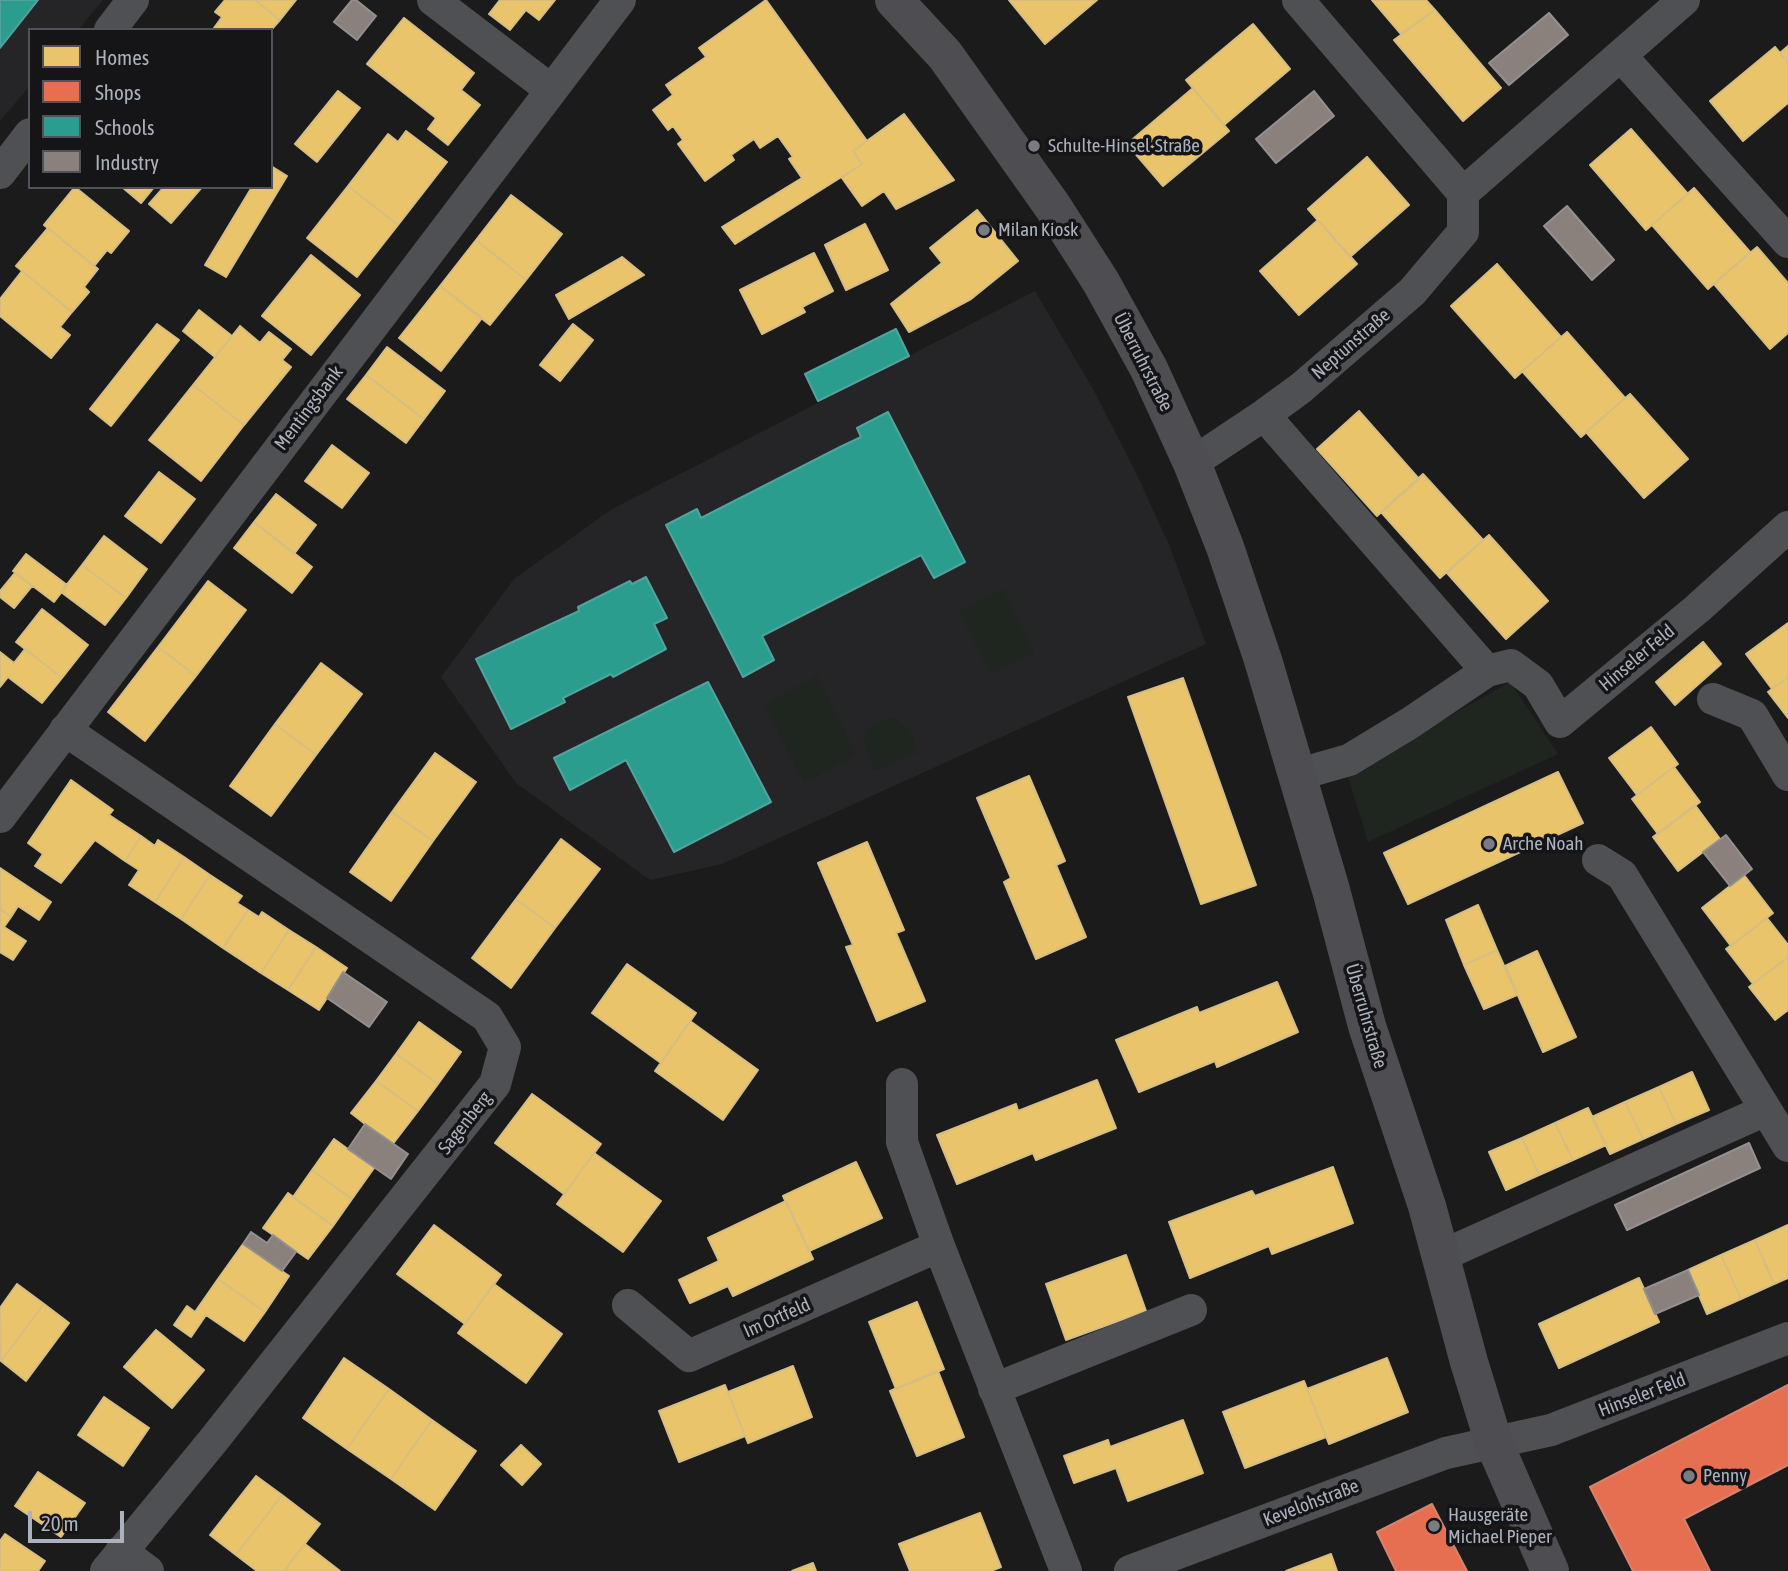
<!DOCTYPE html>
<html>
<head>
<meta charset="utf-8">
<style>
	body { margin:0 }
	#map { position:relative; width:1788px; height:1571px; overflow:hidden; background:#1b1b1c; font-family:"Asap Condensed",sans-serif }
	canvas { display:block }
	.legend { position:absolute; left:28px; top:28px; width:245px; height:161px; box-sizing:border-box; background:#151518; border:2px solid #51535a; margin:0; padding:9px 12px; list-style:none; font-size:21px; color:#abb1bd }
	.legend li { display:flex; align-items:center; gap:14px; height:35px }
	.legend b { width:35px; border:2px solid #51535a }
	.scale { position:absolute; left:28px; top:1511px; width:96px; height:32px; box-sizing:border-box; border:4px solid #abb1bd; border-top:0; padding-left:9px; font-size:21px; line-height:24px; white-space:nowrap; color:#abb1bd; -webkit-text-stroke:5px #151518; paint-order:stroke }
</style>
</head>
<body>
<div id="map">
<canvas width="1788" height="1571"></canvas>
<ul class="legend">
<li><b style="height:19px;background:#e9c46a"></b>Homes</li>
<li><b style="height:19px;background:#e76f51"></b>Shops</li>
<li><b style="height:19px;background:#2a9d8f"></b>Schools</li>
<li><b style="height:19px;background:#8a817c"></b>Industry</li>
</ul>
<div class="scale">20 m</div>
</div>
<script>
const c = document.querySelector('canvas').getContext('2d');
c.lineJoin = 'round';
function fillPath(path, color) { c.fillStyle = color; c.fill(path, 'evenodd'); }
const poly = rows => new Path2D(rows.map(r => 'M' + r).join(''));
function stroke(path, color, width, dash) { c.strokeStyle = color; c.lineWidth = width; c.lineCap = dash ? 'butt' : 'round'; c.setLineDash(dash || []); c.stroke(path); }
function write(font, color, halo, rows, align = 'center') {
  c.font = font + ' "Asap Condensed",sans-serif'; c.lineWidth = 7; c.setLineDash([]); c.textBaseline = 'middle'; c.strokeStyle = halo; c.fillStyle = color; for (const [text, x, y, turn = 0] of rows) {
    c.save(); c.translate(x, y); c.rotate((+turn || 0) * Math.PI / 180); c.textAlign = isNaN(turn) ? turn : align; if (halo) c.strokeText(text, 0, 0); c.fillText(text, 0, 0); c.restore();
  }
}
const built = poly([
	[0,0,103,0,78,30,30,30,30,86,0,121],
	[1035,291,1093,389,1136,473,1170,547,1206,644,722,864,650,880,516,783,441,677,514,579,612,509]
]);
const green = poly([
	[1003,589,1035,653,991,675,959,611],
	[817,676,857,755,804,783,764,704],
	[1510,682,1558,754,1368,842,1347,774],
	[894,717,910,730,918,752,874,771,864,742,866,730]
]);
const homes = poly([
	[225,0,255,0,280,20,271,30,216,30,214,28,222,17,215,12,225,0],
	[255,0,296,0,280,20,255,0],
	[500,0,555,0,539,20,526,10,510,30,489,14,500,0],
	[766,0,867,141,853,151,862,164,735,244,722,227,802,178,789,159,793,157,778,136,760,148,754,139,731,155,734,160,705,181,678,144,683,140,673,126,668,130,653,110,673,95,666,85,706,57,699,48,766,0],
	[1009,0,1097,0,1045,44,1009,0],
	[1372,0,1426,0,1435,10,1401,34,1372,0],
	[1435,10,1501,88,1463,121,1394,40,1435,10],
	[404,18,474,73,461,90,480,105,448,145,428,129,436,118,367,64,404,18],
	[1253,24,1290,69,1224,125,1186,80,1253,24],
	[1788,46,1788,63,1780,53,1788,46],
	[1775,47,1788,63,1788,103,1743,141,1710,101,1775,47],
	[1193,88,1229,131,1163,186,1127,144,1193,88],
	[338,91,360,108,317,162,295,144,338,91],
	[904,114,954,180,896,209,884,191,862,206,842,178,862,164,853,151,904,114],
	[1631,129,1688,194,1646,230,1590,165,1631,129],
	[406,131,447,162,398,225,348,186,388,134,398,142,406,131],
	[1367,157,1409,205,1350,257,1308,209,1367,157],
	[271,166,287,176,226,277,205,265,252,187,271,187,271,166],
	[348,186,398,225,357,277,307,238,348,186],
	[75,187,129,231,111,253,107,250,94,266,44,225,75,187],
	[122,187,154,187,141,203,122,187],
	[164,187,202,187,171,223,149,204,164,187],
	[1694,188,1750,252,1708,289,1652,225,1694,188],
	[511,195,562,234,526,280,476,240,511,195],
	[977,210,1018,261,971,299,909,332,891,304,942,263,930,248,977,210],
	[1318,220,1357,264,1299,315,1260,271,1318,220],
	[865,224,888,270,846,290,825,245,865,224],
	[48,228,98,269,84,287,89,292,72,312,16,266,48,228],
	[476,240,526,280,490,325,440,286,476,240],
	[1757,247,1788,283,1788,333,1770,349,1714,284,1757,247],
	[814,253,833,291,802,307,805,312,762,334,740,290,814,253],
	[311,255,360,295,311,355,262,316,311,255],
	[622,257,644,275,569,319,556,295,622,257],
	[1497,264,1561,337,1515,378,1451,306,1497,264],
	[22,271,72,312,60,327,70,335,51,358,0,316,0,299,22,271],
	[440,286,482,318,441,371,399,338,440,286],
	[199,310,232,336,215,357,183,331,199,310],
	[157,324,179,340,111,426,90,409,157,324],
	[573,324,593,340,560,381,540,365,573,324],
	[240,326,260,343,269,332,291,349,282,360,291,367,244,425,193,385,240,326],
	[1567,332,1625,398,1581,437,1522,371,1567,332],
	[387,347,445,391,424,419,366,375,387,347],
	[366,375,424,419,406,443,347,399,366,375],
	[193,385,244,425,201,481,149,440,193,385],
	[1630,394,1688,459,1644,498,1586,432,1630,394],
	[1359,411,1419,479,1377,516,1317,449,1359,411],
	[332,445,369,473,342,508,305,481,332,445],
	[159,472,195,499,161,543,125,516,159,472],
	[1423,474,1483,540,1440,578,1381,512,1423,474],
	[276,494,316,525,294,554,254,522,276,494],
	[254,522,312,567,292,593,234,548,254,522],
	[1489,535,1548,601,1506,639,1447,573,1489,535],
	[104,536,147,569,126,598,82,565,104,536],
	[26,554,67,585,54,602,13,571,26,554],
	[82,565,126,598,105,625,61,592,82,565],
	[15,573,32,586,14,608,0,597,0,591,15,573],
	[208,581,246,610,196,676,158,647,208,581],
	[42,609,88,645,62,678,16,642,42,609],
	[1788,623,1788,677,1772,689,1746,654,1788,623],
	[1703,642,1721,664,1675,705,1656,682,1703,642],
	[158,647,196,676,145,741,108,712,158,647],
	[25,649,62,678,42,703,8,677,0,687,0,652,14,663,25,649],
	[321,663,362,694,316,755,275,724,321,663],
	[1788,677,1788,718,1768,692,1788,677],
	[1183,678,1256,885,1201,904,1128,697,1183,678],
	[275,724,316,755,271,816,230,786,275,724],
	[1651,727,1678,764,1637,795,1609,758,1651,727],
	[435,753,476,782,433,841,392,812,435,753],
	[1674,767,1700,802,1658,834,1632,799,1674,767],
	[1558,772,1583,823,1408,904,1384,853,1558,772],
	[1029,776,1065,861,1056,865,1086,937,1036,959,1004,882,1011,878,977,798,1029,776],
	[71,780,113,810,109,815,141,836,125,861,95,840,61,883,35,866,43,854,28,843,71,780],
	[1695,805,1720,839,1678,871,1653,837,1695,805],
	[392,812,433,841,391,901,350,872,392,812],
	[141,836,155,846,158,840,184,857,155,902,129,885,139,870,125,861,141,836],
	[561,839,600,869,555,928,516,899,561,839],
	[867,842,904,930,896,933,925,1001,877,1021,846,947,853,945,818,863,867,842],
	[184,857,210,875,181,919,155,902,184,857],
	[0,868,51,902,39,920,18,906,11,917,0,909,0,868],
	[210,875,242,896,237,903,248,910,223,948,181,919,210,875],
	[1744,875,1773,913,1731,946,1702,908,1744,875],
	[516,899,555,928,511,988,472,958,516,899],
	[1478,905,1497,950,1464,965,1446,920,1478,905],
	[0,909,11,917,4,927,26,941,13,960,0,952,0,909],
	[248,910,259,917,262,912,289,930,261,973,223,948,248,910],
	[1767,918,1788,945,1788,957,1753,984,1726,949,1767,918],
	[289,930,316,947,288,990,261,973,289,930],
	[316,947,347,968,319,1010,288,990,316,947],
	[1497,950,1517,995,1484,1009,1464,965,1497,950],
	[1537,951,1576,1037,1543,1052,1505,966,1537,951],
	[1788,957,1788,1010,1775,1020,1749,987,1788,957],
	[627,964,696,1013,661,1063,592,1013,627,964],
	[1277,982,1298,1032,1217,1067,1215,1061,1139,1092,1116,1040,1197,1007,1199,1013,1277,982],
	[690,1021,758,1070,723,1120,655,1071,690,1021],
	[419,1022,461,1052,438,1084,396,1054,419,1022],
	[396,1054,438,1084,418,1111,376,1081,396,1054],
	[1692,1072,1709,1110,1676,1124,1659,1087,1692,1072],
	[1097,1080,1116,1128,1036,1160,1033,1153,957,1184,937,1135,1016,1104,1018,1111,1097,1080],
	[376,1081,418,1111,392,1145,351,1113,376,1081],
	[1659,1087,1676,1124,1643,1139,1625,1102,1659,1087],
	[532,1094,601,1144,564,1194,495,1143,532,1094],
	[1625,1102,1643,1139,1610,1154,1592,1117,1625,1102],
	[1588,1108,1606,1145,1573,1160,1555,1123,1588,1108],
	[1555,1123,1573,1160,1539,1175,1522,1138,1555,1123],
	[1522,1138,1539,1175,1506,1190,1489,1152,1522,1138],
	[334,1139,374,1168,352,1199,312,1170,334,1139],
	[594,1153,661,1201,623,1252,557,1204,594,1153],
	[856,1162,882,1218,809,1251,783,1196,856,1162],
	[1333,1167,1353,1223,1272,1254,1269,1246,1190,1278,1169,1222,1252,1191,1255,1196,1333,1167],
	[312,1170,352,1199,333,1226,293,1197,312,1170],
	[288,1193,333,1226,308,1259,263,1228,288,1193],
	[786,1201,813,1259,733,1296,728,1286,690,1303,679,1280,719,1261,708,1238,786,1201],
	[434,1225,501,1275,465,1324,397,1274,434,1225],
	[1788,1225,1788,1278,1774,1284,1755,1240,1788,1225],
	[1755,1240,1774,1284,1741,1299,1721,1255,1755,1240],
	[243,1244,289,1276,265,1312,218,1279,243,1244],
	[1126,1255,1146,1311,1066,1340,1046,1284,1126,1255],
	[1721,1255,1741,1299,1707,1314,1688,1270,1721,1255],
	[1639,1278,1659,1322,1559,1368,1539,1324,1639,1278],
	[218,1279,265,1312,244,1341,206,1315,191,1337,174,1325,187,1306,195,1312,218,1279],
	[17,1284,44,1304,1,1361,0,1308,17,1284],
	[494,1284,562,1334,526,1383,458,1333,494,1284],
	[917,1302,944,1369,896,1389,869,1322,917,1302],
	[44,1304,69,1323,26,1381,1,1361,44,1304],
	[156,1330,204,1370,172,1408,124,1367,156,1330],
	[344,1358,389,1389,347,1449,303,1418,344,1358],
	[1387,1358,1408,1412,1329,1444,1307,1389,1387,1358],
	[793,1366,812,1417,748,1443,728,1392,793,1366],
	[938,1371,964,1437,917,1456,890,1391,938,1371],
	[1304,1381,1326,1437,1245,1468,1223,1412,1304,1381],
	[725,1385,745,1436,679,1462,659,1411,725,1385],
	[389,1389,432,1420,391,1479,347,1449,389,1389],
	[104,1397,149,1428,123,1466,78,1435,104,1397],
	[432,1420,476,1451,435,1510,391,1479,432,1420],
	[1183,1420,1203,1473,1128,1501,1116,1468,1074,1483,1064,1456,1108,1440,1110,1447,1183,1420],
	[521,1445,541,1464,522,1485,501,1465,521,1445],
	[38,1472,85,1503,61,1537,15,1506,38,1472],
	[256,1476,282,1495,236,1555,210,1535,256,1476],
	[282,1495,320,1524,284,1571,257,1571,236,1555,282,1495],
	[980,1513,1001,1567,991,1571,910,1571,899,1544,980,1513],
	[5,1534,45,1561,38,1571,0,1571,0,1541,5,1534],
	[305,1544,340,1571,284,1571,305,1544],
	[1331,1554,1337,1571,1286,1571,1331,1554],
	[813,1563,816,1571,792,1571,813,1563]
]);
const shops = poly([
	[1788,1385,1788,1465,1684,1519,1710,1571,1633,1571,1590,1487,1788,1385],
	[1432,1504,1467,1571,1396,1571,1377,1532,1432,1504]
]);
const schools = poly([
	[0,0,38,0,0,48,0,0],
	[896,329,909,356,818,401,805,374,896,329],
	[888,412,965,562,934,578,921,555,762,636,774,660,743,677,666,525,697,509,701,518,840,447,861,437,857,428,888,412],
	[646,577,667,618,654,624,666,649,613,677,611,674,563,698,565,702,511,729,476,659,579,611,578,607,630,581,632,584,646,577],
	[708,682,771,802,674,852,626,760,570,790,554,758,708,682]
]);
const industry = poly([
	[352,0,356,0,376,16,357,40,334,22,352,0],
	[1549,13,1568,35,1509,85,1489,63,1549,13],
	[1314,91,1334,116,1276,163,1256,139,1314,91],
	[1567,206,1614,260,1592,280,1544,226,1567,206],
	[1726,835,1752,869,1730,886,1703,852,1726,835],
	[343,972,387,1002,369,1027,327,998,343,972],
	[365,1124,408,1154,391,1179,348,1149,365,1124],
	[1749,1143,1760,1168,1627,1230,1615,1205,1749,1143],
	[251,1232,267,1243,273,1235,296,1252,282,1271,243,1244,251,1232],
	[1688,1270,1699,1295,1655,1314,1644,1289,1688,1270]
]);
const minor = poly([
	[433,0,551,90],
	[110,30,133,0],
	[1621,56,1788,242],
	[0,173,30,134],
	[1463,193,1684,0],
	[1264,415,1487,671,1410,723,1349,760,1296,775],
	[1192,463,1264,415,1301,388,1412,292,1463,232,1463,193,1298,0],
	[1487,671,1511,665,1538,685,1560,722,1697,609,1788,527],
	[1713,699,1752,715,1788,775],
	[65,730,487,1017,505,1047,495,1084,212,1442,106,1571],
	[0,817,620,0],
	[1598,860,1622,875,1788,1146],
	[902,1084,902,1142,939,1246,1066,1571],
	[1441,1256,1766,1110],
	[628,1305,689,1356,939,1246],
	[994,1389,1191,1310],
	[121,1551,148,1571],
	[1130,1571,1446,1453,1551,1430,1788,1338]
]);
const secondary = poly([
	[894,0,945,55,1053,207,1101,282,1149,369,1192,463,1225,547,1263,660,1331,890,1367,1026,1427,1206,1469,1362,1494,1443,1550,1571]
]);
const markers = [
	[1034,146,7,"#797c85"],
	[984,230,7,"#797c85"],
	[1489,844,7,"#797c85"],
	[1689,1476,7,"#797c85"],
	[1434,1526,7,"#797c85"]
];
const poiNames = [
	["Schulte-Hinsel-Straße",1048,146],
	["Milan Kiosk",998,230],
	["Arche Noah",1503,844],
	["Penny",1703,1476],
	["Hausgeräte",1448,1515],
	["Michael Pieper",1448,1537]
];
const streetNames = [
	["Neptunstraße",1351,344,-41],
	["Überruhrstraße",1143,362,63],
	["Mentingsbank",309,408,-53],
	["Hinseler Feld",1637,658,-40],
	["Überruhrstraße",1366,1016,74],
	["Sagenberg",465,1123,-52],
	["Im Ortfeld",777,1318,-24],
	["Hinseler Feld",1642,1395,-21],
	["Kevelohstraße",1311,1503,-21]
];
fillPath(built, '#252528');
fillPath(green, '#1e261f');
fillPath(homes, '#e9c46a');
stroke(homes, '#d6be83', 2);
fillPath(shops, '#e76f51');
stroke(shops, '#d58371', 2);
fillPath(schools, '#2a9d8f');
stroke(schools, '#51a39d', 2);
fillPath(industry, '#8a817c');
stroke(industry, '#948f90', 2);
stroke(minor, '#4f5054', 32);
stroke(secondary, '#4e4e52', 38);
for (const [x, y, r, color] of markers) { const dot = new Path2D(); dot.arc(x, y, r, 0, 2 * Math.PI); c.fillStyle = color; c.fill(dot); stroke(dot, '#151518', 2.5); }
write('19px', '#abb1bd', '#151518', poiNames, 'left');
write('19px', '#abb1bd', '#151518', streetNames);
</script>
</body>
</html>
